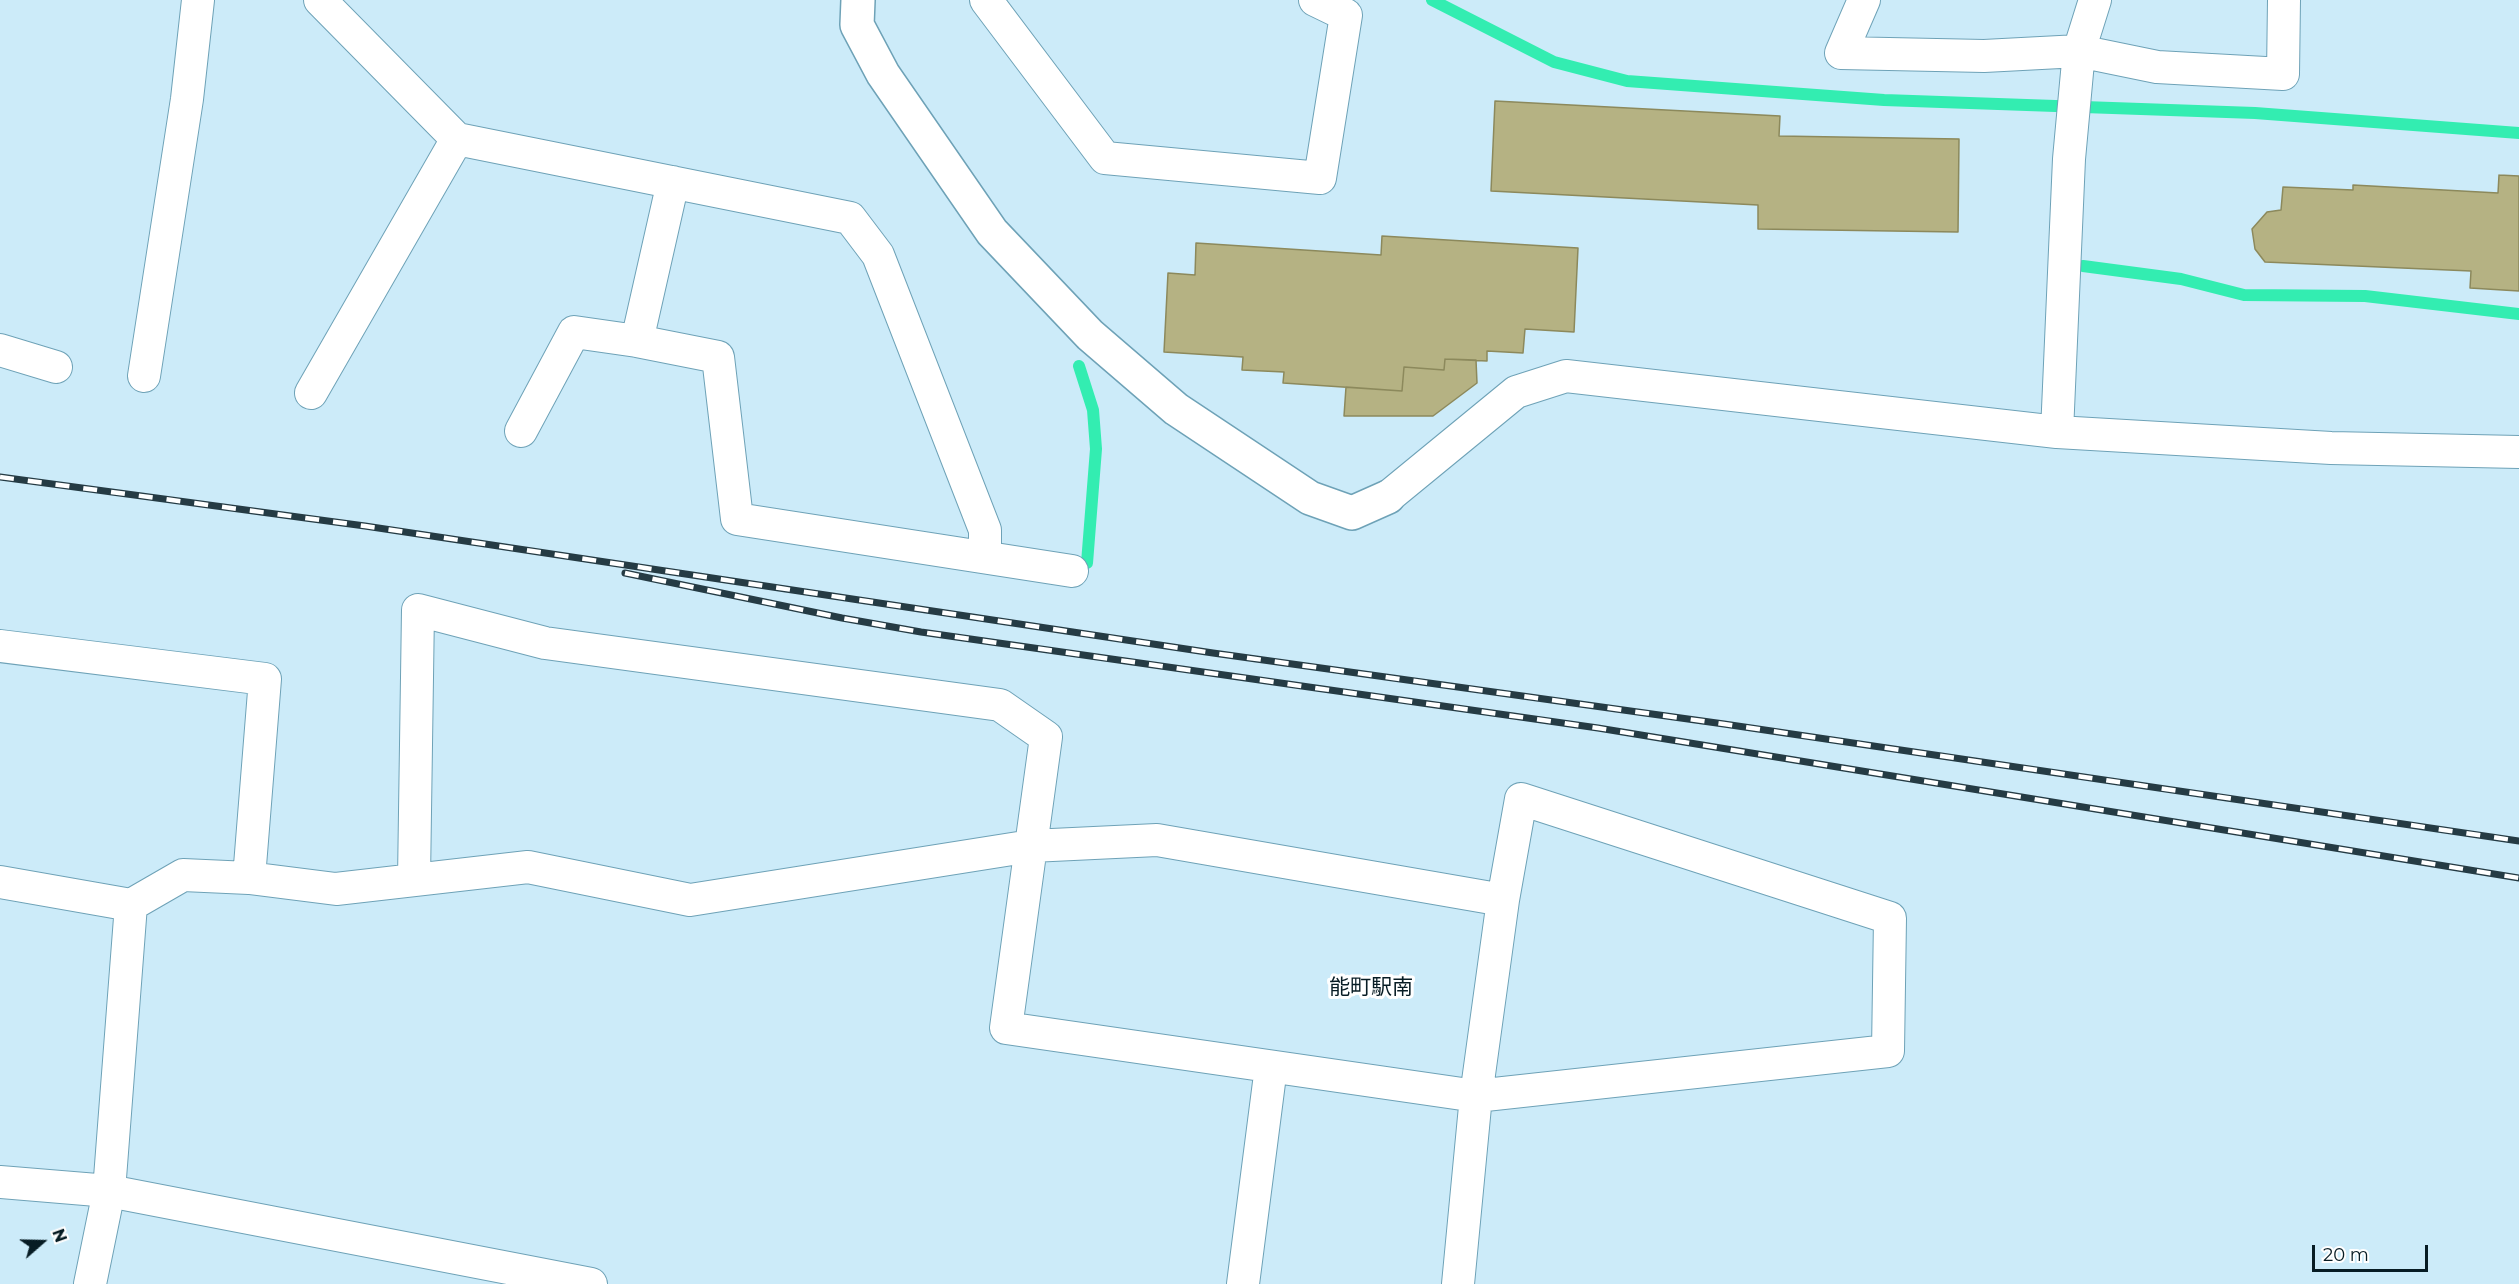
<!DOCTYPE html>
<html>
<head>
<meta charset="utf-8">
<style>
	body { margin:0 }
	#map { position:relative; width:2519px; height:1284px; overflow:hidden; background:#ccebf9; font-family:Montserrat,sans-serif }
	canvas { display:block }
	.north { position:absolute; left:12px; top:1212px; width:60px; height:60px; -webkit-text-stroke:4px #fff; paint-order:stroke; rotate:70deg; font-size:16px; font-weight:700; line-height:24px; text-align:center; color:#071c24 }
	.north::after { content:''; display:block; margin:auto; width:21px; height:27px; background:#071c24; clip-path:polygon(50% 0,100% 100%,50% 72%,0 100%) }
	.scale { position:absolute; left:2312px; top:1245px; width:116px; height:27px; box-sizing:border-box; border:3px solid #071c24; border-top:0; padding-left:8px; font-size:18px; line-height:21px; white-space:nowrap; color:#071c24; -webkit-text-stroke:4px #fff; paint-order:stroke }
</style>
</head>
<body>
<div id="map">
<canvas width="2519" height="1284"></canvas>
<div class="north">N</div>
<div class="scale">20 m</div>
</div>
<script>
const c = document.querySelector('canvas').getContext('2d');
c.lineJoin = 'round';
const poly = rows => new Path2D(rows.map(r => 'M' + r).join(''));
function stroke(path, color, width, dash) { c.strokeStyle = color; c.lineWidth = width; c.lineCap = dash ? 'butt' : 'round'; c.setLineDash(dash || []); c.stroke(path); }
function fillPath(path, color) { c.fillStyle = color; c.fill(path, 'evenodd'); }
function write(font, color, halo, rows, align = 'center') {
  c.font = font + ' Montserrat,"Noto Sans JP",sans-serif'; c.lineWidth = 6; c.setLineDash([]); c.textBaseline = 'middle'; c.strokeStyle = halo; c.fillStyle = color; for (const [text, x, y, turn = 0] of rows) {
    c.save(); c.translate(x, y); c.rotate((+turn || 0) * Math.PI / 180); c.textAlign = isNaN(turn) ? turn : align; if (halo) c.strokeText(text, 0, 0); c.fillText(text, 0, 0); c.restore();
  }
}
const stream = poly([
	[1432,0,1554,62,1627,81,1884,100,2255,113,2519,133],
	[2083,266,2181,279,2244,295,2365,296,2519,314],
	[1079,366,1093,410,1096,449,1087,563]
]);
const building = poly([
	[1495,101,1780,116,1779,136,1959,139,1958,232,1758,229,1758,205,1491,191,1495,101],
	[2499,175,2519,176,2519,291,2470,288,2471,271,2265,262,2255,249,2252,229,2267,212,2281,210,2283,187,2353,190,2353,185,2498,193,2499,175],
	[1382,236,1578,248,1574,332,1525,329,1523,353,1487,351,1487,361,1445,359,1444,370,1404,367,1402,391,1283,383,1284,372,1242,370,1243,357,1164,352,1168,273,1195,275,1196,243,1381,255,1382,236],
	[1445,359,1476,360,1477,383,1433,416,1344,416,1346,387,1402,391,1404,367,1444,370,1445,359]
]);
const minor = poly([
	[320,0,457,139,850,218,878,255,985,530,985,557],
	[986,0,1105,158,1320,178,1346,15,1315,0],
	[1864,0,1841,53,1984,56,2079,51,2157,67,2283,74,2284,0],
	[2095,0,2079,51,2069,159,2057,432,2331,448,2519,452],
	[637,341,718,357,737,519,1072,571],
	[0,350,56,367],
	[144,376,187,99,198,0],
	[311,393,457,139],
	[521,431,574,332,637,341,673,182],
	[1388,497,1516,392,1566,376,2057,432],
	[0,646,265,679,249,878],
	[414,879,418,610,545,643,1000,705,1046,737,1006,1028,1476,1096,1888,1051,1890,918,1521,799,1503,900,1476,1096,1458,1284],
	[0,882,131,905,183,875,249,878,336,889,528,867,690,900,1031,846,1157,840,1503,900],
	[0,1182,109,1191,591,1284],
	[90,1284,109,1191,131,905],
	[1243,1284,1271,1067]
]);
const tertiary = poly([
	[858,0,857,25,883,74,992,232,1090,335,1176,409,1310,498,1352,513,1388,497]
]);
const rail = poly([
	[0,477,365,526,1213,653,1724,724,2519,841],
	[625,573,842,618,921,632,1598,728,2519,878]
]);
const neighbourhoodNames = [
	["能町駅南",1371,988]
];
stroke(stream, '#33edb1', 12);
fillPath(building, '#b5b283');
stroke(building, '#8c895c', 1.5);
stroke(minor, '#6ea2b7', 34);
stroke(tertiary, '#6ea2b7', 36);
stroke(minor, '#fff', 32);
stroke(tertiary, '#fff', 33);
stroke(rail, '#253b44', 7);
stroke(rail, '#fff', 4.5, [14]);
write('21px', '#071c24', '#fff', neighbourhoodNames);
</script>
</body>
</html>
